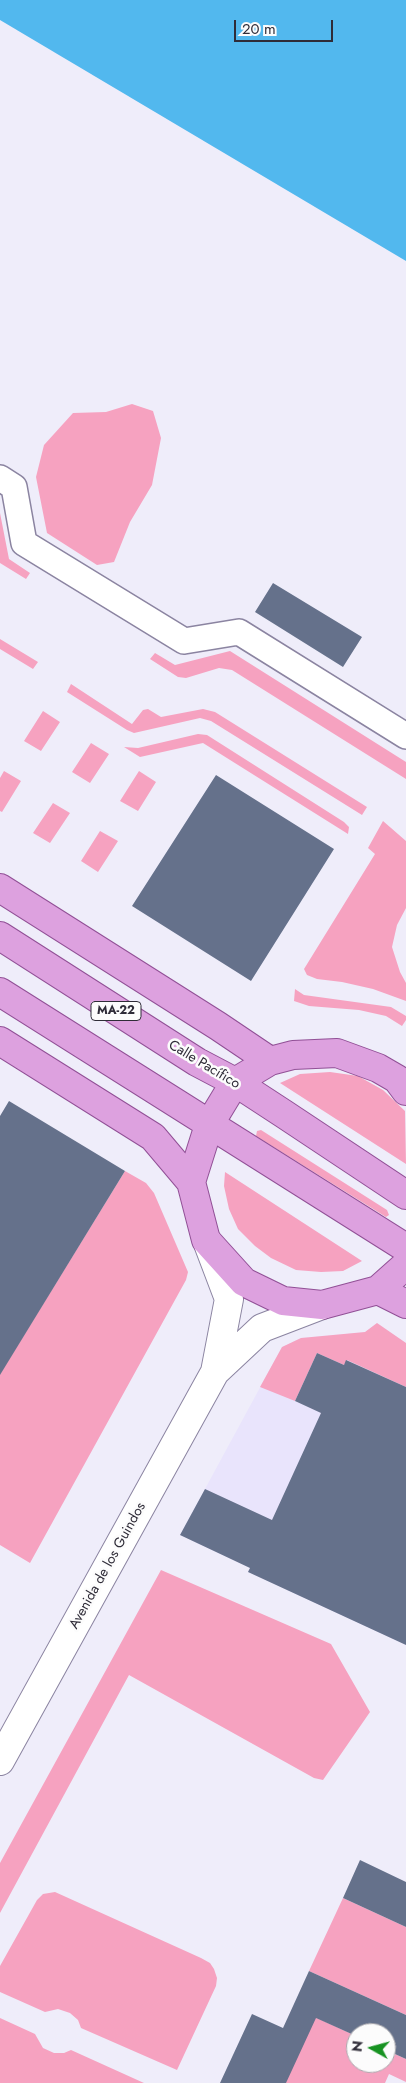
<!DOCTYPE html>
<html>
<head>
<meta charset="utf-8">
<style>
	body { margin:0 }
	#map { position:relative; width:406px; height:2083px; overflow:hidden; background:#efedfa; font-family:Jost,sans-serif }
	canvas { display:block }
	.north { position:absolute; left:346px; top:2023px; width:50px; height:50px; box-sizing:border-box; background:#fcfcfc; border:1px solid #aaa9ae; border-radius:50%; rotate:277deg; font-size:14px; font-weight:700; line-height:20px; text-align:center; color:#2f2c38 }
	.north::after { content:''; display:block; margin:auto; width:18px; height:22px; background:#179322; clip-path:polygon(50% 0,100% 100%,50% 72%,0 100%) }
	.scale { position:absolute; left:234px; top:20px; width:99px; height:22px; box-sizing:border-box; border:2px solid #2f2c38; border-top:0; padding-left:6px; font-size:15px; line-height:18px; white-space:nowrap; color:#2f2c38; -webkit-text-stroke:4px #fcfcfc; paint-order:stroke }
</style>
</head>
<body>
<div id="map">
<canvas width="406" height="2083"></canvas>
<div class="north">N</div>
<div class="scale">20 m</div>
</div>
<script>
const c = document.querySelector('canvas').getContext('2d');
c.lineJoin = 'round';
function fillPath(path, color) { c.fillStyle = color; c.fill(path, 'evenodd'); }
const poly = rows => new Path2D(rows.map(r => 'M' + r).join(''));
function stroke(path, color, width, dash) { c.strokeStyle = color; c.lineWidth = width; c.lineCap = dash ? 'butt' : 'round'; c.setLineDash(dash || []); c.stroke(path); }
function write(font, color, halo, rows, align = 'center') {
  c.font = font + ' Jost,sans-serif'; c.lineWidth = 5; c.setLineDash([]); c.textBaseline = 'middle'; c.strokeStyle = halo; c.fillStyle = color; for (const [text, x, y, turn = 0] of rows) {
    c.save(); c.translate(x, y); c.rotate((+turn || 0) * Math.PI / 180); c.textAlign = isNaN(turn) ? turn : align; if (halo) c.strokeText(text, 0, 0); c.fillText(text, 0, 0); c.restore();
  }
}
const built = poly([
	[377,1323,406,1343,406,1645,248,1572,250,1568,180,1535,282,1347,301,1338,365,1332]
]);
const green = poly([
	[132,404,153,411,161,438,152,485,130,522,114,562,97,565,47,533,36,477,44,445,73,413,106,412],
	[0,513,9,559,30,573,26,579,0,563],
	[0,639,38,662,33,669,0,649],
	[230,651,406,762,406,779,232,670,219,668,186,678,178,677,150,659,155,653,175,665],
	[71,684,132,724,143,710,148,709,161,717,203,709,215,712,367,807,362,815,211,721,200,718,134,733,127,730,67,692],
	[43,711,60,722,41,751,24,741],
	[198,734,207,735,344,822,349,827,348,834,203,743,140,757,124,747,138,748],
	[91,743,109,754,90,783,72,772],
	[4,771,21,781,2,812,0,811,0,778],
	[139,771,156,782,138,811,120,801],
	[53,803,70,813,50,843,33,833],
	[383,821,406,841,406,908,397,925,392,947,400,972,406,983,406,1001,373,989,342,982,317,979,307,975,304,969,375,854,368,848],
	[100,831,118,841,98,872,81,861],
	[295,989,304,995,391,1007,406,1016,406,1020,402,1026,386,1016,359,1010,309,1006,294,1001],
	[330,1072,358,1076,383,1090,405,1111,406,1164,280,1083,300,1074],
	[261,1130,387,1210,389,1215,386,1217,256,1136,257,1131],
	[125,1171,146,1183,154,1193,188,1272,186,1280,30,1563,0,1545,0,1374],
	[225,1172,362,1261,343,1271,321,1272,296,1270,271,1258,255,1246,238,1229,229,1209,224,1186],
	[377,1323,406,1343,406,1387,347,1360,344,1365,317,1353,295,1401,260,1387,282,1347,301,1338,365,1332],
	[161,1570,331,1644,370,1712,323,1780,314,1778,129,1675,0,1913,0,1863],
	[55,1892,201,1958,210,1963,214,1969,217,1978,216,1986,177,2070,81,2028,78,2020,70,2013,58,2009,45,2012,0,1992,0,1966,37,1900,43,1894],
	[343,1898,406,1927,406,2015,309,1971],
	[293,2007,356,2036,356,2063,386,2063,386,2050,406,2059,406,2082,389,2074,385,2083,286,2083],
	[0,2018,35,2034,43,2048,54,2053,64,2053,71,2050,144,2083,0,2083]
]);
const water = poly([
	[0,0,406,0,406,261,0,20]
]);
const building = poly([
	[273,583,362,637,343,667,255,612],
	[216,775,334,849,251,981,132,906],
	[9,1101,125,1171,0,1375,0,1116],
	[317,1353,344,1365,346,1360,406,1387,406,1645,248,1572,250,1568,180,1535,205,1489,272,1520,321,1413,295,1401],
	[360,1860,406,1882,406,1927,343,1898],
	[309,1971,406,2015,406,2059,386,2050,386,2033,356,2033,356,2036,316,2018,286,2083,220,2083,252,2014,283,2028]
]);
const pedestrian = poly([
	[0,478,14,487,24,543,184,641,239,632,406,736]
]);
const secondary = poly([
	[207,1241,229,1299,215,1372],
	[0,1761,215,1372,262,1328,322,1305]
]);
const primary = poly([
	[0,888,218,1026,270,1061],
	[0,936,197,1062,235,1082,284,1114,406,1195],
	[0,992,406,1248],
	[0,1041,153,1137,191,1182,206,1240,244,1282,283,1301,322,1305,378,1290,406,1265],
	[191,1182,209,1125,235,1082,270,1061,293,1055,337,1053,378,1068,397,1079,406,1091],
	[378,1290,406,1304]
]);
const shields = [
	[116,1011,50]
];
const shieldNames = [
	["MA-22",116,1011]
];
const streetNames = [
	["Calle Pacífico",204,1065,31],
	["Avenida de los Guindos",108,1566,-61]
];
fillPath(built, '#e9e4fc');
fillPath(green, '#f6a2c0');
fillPath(water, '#52b8ee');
fillPath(building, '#65718b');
stroke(pedestrian, '#8b84a1', 28);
stroke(secondary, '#8b84a1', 30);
stroke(primary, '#915096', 30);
stroke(pedestrian, '#fff', 25);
stroke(secondary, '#fff', 28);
stroke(primary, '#dda1df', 28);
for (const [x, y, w] of shields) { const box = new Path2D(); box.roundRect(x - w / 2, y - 9.5, w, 19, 4); c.fillStyle = '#fcfcfc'; c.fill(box); stroke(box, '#2f2c38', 1); }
write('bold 12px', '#2f2c38', null, shieldNames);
write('14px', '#2f2c38', '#fcfcfc', streetNames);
</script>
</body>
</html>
